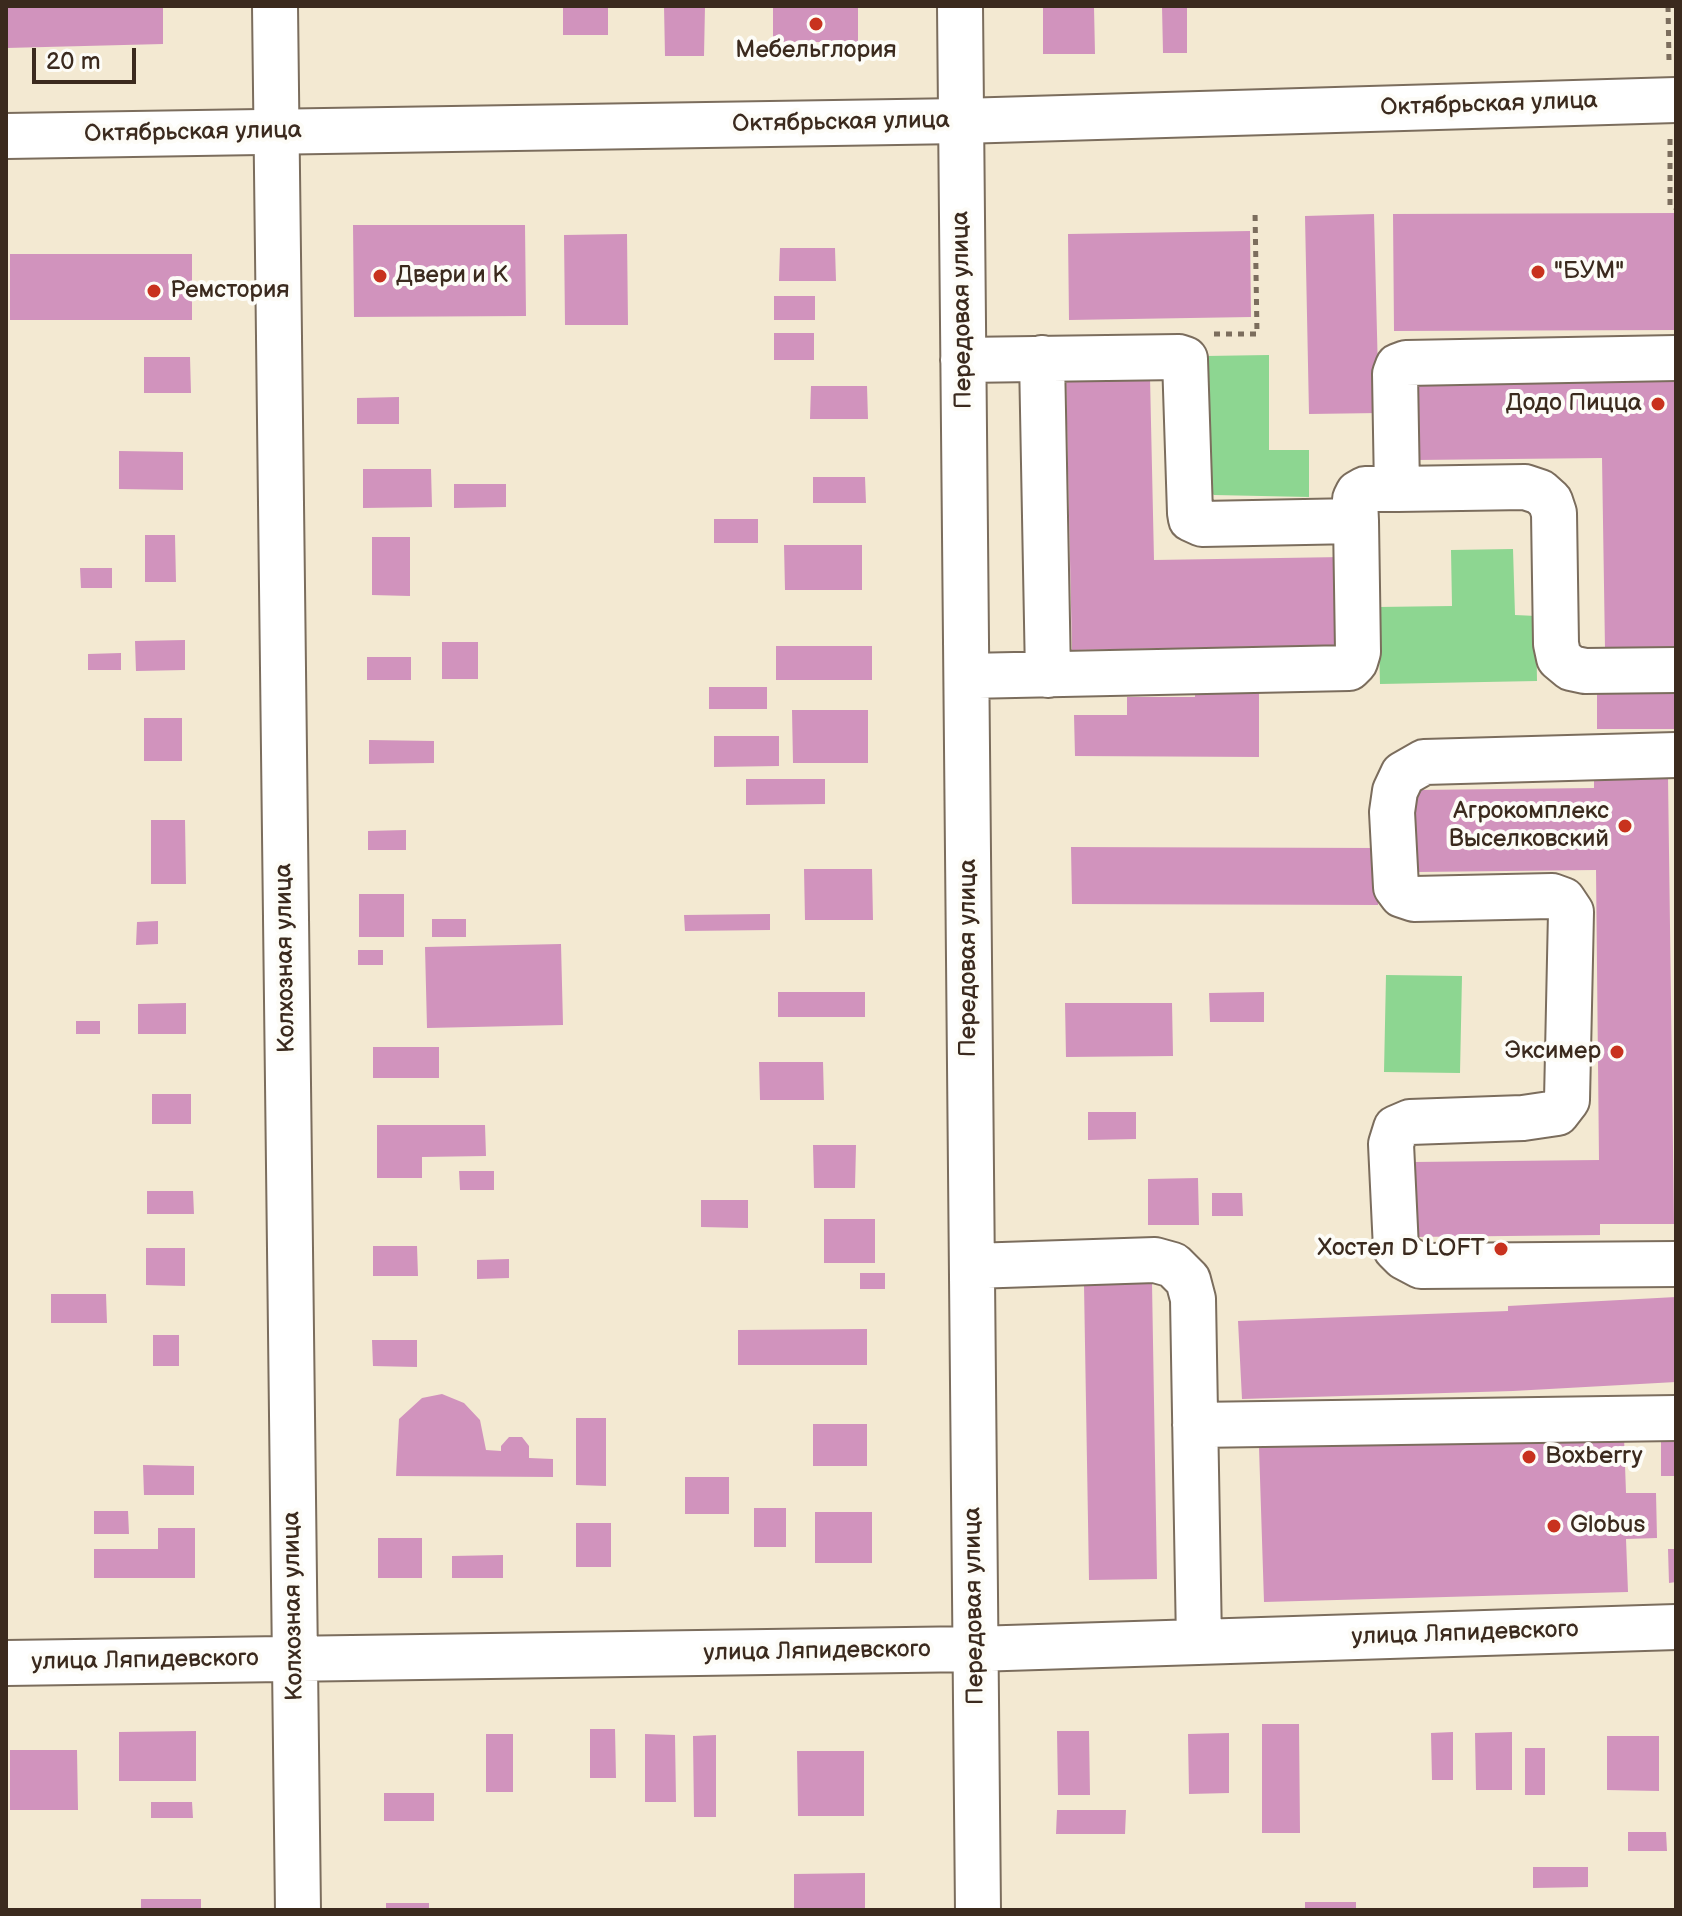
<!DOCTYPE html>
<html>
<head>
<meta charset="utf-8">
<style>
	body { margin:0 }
	#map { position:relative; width:1682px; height:1916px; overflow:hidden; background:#f3e9d2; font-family:"Balsamiq Sans",sans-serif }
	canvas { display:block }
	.frame { position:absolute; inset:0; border:8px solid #3b2a1e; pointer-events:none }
	.scale { position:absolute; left:32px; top:48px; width:104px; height:36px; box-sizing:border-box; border:4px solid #3b2a1e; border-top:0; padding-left:10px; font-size:24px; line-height:28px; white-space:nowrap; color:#3b2a1e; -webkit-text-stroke:6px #fdfcf7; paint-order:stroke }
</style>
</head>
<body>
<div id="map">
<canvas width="1682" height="1916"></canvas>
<div class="frame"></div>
<div class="scale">20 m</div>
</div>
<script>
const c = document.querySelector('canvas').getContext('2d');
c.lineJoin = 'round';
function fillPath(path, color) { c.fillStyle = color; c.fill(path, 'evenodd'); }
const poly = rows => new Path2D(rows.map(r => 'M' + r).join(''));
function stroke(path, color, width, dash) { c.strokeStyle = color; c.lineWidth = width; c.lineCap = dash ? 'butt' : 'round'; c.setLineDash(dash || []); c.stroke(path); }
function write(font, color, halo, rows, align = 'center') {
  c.font = font + ' "Balsamiq Sans",sans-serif'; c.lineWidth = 8; c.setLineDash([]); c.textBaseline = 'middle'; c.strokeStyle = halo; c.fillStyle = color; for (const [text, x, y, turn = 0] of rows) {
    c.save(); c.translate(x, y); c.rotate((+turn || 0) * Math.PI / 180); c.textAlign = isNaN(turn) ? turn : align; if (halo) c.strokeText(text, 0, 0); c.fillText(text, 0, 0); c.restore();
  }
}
const green = poly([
	[1269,355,1269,450,1309,450,1309,497,1214,495,1208,490,1206,356],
	[1513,549,1515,615,1536,616,1537,681,1380,684,1378,607,1452,606,1451,550],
	[1386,975,1462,976,1460,1073,1384,1072]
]);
const building = poly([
	[6,6,163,6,163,44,6,48],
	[563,6,608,6,608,35,563,35],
	[664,6,705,6,704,56,665,56],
	[773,6,858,6,858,42,773,42],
	[1162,6,1187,6,1187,53,1163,53],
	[1094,7,1095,54,1043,54,1043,8],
	[1676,213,1676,330,1394,331,1393,214],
	[1374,214,1379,413,1309,414,1305,216],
	[353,225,525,225,526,316,354,317],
	[1250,231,1251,317,1069,320,1068,234],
	[627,234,628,325,565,325,564,235],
	[780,248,835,248,836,281,779,281],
	[10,254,192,254,192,320,10,320],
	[774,296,815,296,815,320,774,320],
	[774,333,814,333,814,360,774,360],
	[144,357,190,357,191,393,144,393],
	[1150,377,1154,560,1343,557,1346,645,1072,650,1066,378],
	[1675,378,1676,648,1605,649,1602,458,1416,460,1415,381],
	[811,386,867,386,868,419,810,419],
	[399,397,399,424,357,424,357,398],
	[119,451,183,452,183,490,119,489],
	[363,469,431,469,432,507,363,508],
	[813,477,865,477,866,503,813,503],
	[454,484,506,484,506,507,454,508],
	[714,519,758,519,758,543,714,543],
	[145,535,175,535,176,582,145,582],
	[372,537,410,537,410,596,372,595],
	[784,545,862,545,862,590,785,590],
	[80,568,112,568,112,588,81,588],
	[185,640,185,670,136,671,135,641],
	[442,642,478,642,478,679,442,679],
	[776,646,872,646,872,680,776,680],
	[121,653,121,670,88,670,88,654],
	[367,657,411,657,411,680,367,680],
	[1195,683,1259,683,1259,757,1075,756,1074,715,1127,715,1127,697,1195,697],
	[709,687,767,687,767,709,709,709],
	[1597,693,1676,693,1676,729,1597,729],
	[792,710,868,710,868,763,793,763],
	[144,718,182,718,182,761,144,761],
	[714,736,779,736,779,766,714,767],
	[369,740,434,741,434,763,369,764],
	[1594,766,1624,778,1668,777,1674,1224,1600,1224,1600,1235,1413,1237,1413,1162,1599,1160,1596,870,1416,872,1415,790,1594,788],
	[746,779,825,779,825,804,746,805],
	[151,820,185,820,186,884,151,884],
	[406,830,406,850,368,850,368,831],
	[1071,847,1378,848,1378,905,1072,904],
	[804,869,872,869,873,920,805,920],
	[359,894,404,894,404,937,359,937],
	[770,914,770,930,685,931,684,915],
	[432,919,466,919,466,937,432,937],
	[158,921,158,944,136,945,137,922],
	[561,944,563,1025,427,1028,425,947],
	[358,950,383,950,383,965,358,965],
	[778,992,865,992,865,1017,778,1017],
	[1264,992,1264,1022,1210,1022,1209,993],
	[186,1003,186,1034,138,1034,138,1004],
	[1065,1003,1172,1003,1173,1056,1066,1057],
	[76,1021,100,1021,100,1034,76,1034],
	[373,1047,439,1047,439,1078,373,1078],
	[759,1062,823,1062,824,1100,760,1100],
	[152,1094,191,1094,191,1124,152,1124],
	[1088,1112,1136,1112,1136,1139,1088,1140],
	[377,1125,485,1125,486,1156,422,1157,422,1178,377,1178],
	[813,1145,856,1145,855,1188,814,1188],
	[459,1171,494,1171,494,1190,460,1190],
	[1198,1178,1199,1225,1148,1225,1148,1179],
	[147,1191,193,1191,194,1214,147,1214],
	[1212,1193,1242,1193,1243,1216,1212,1216],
	[701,1200,748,1200,748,1228,701,1227],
	[824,1219,875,1219,875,1263,824,1263],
	[373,1246,417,1246,418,1276,373,1276],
	[146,1248,185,1248,185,1286,146,1285],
	[509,1259,509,1278,477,1279,477,1260],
	[860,1273,885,1273,885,1289,860,1289],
	[1152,1283,1157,1579,1089,1580,1084,1285],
	[51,1294,106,1294,107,1323,51,1323],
	[1676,1297,1676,1382,1513,1391,1242,1399,1238,1321,1508,1311,1508,1306],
	[867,1329,867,1365,738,1365,738,1330],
	[153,1335,179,1335,179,1366,153,1366],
	[372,1340,417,1340,417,1367,373,1366],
	[442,1394,464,1403,480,1420,486,1450,501,1451,501,1446,509,1437,522,1437,529,1446,529,1458,553,1459,553,1477,396,1476,399,1419,422,1398],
	[576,1418,606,1418,606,1486,576,1485],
	[813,1424,867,1424,867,1466,813,1466],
	[1624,1437,1626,1493,1656,1493,1657,1538,1626,1539,1628,1592,1264,1602,1259,1447],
	[1676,1439,1676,1476,1661,1476,1661,1440],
	[143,1465,194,1466,194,1495,144,1495],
	[685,1477,729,1477,729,1514,685,1514],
	[754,1508,786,1508,786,1547,754,1547],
	[94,1511,128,1511,129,1534,94,1534],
	[815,1512,872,1512,872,1563,815,1563],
	[576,1523,611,1523,611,1567,576,1567],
	[158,1528,195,1528,195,1578,94,1578,94,1549,158,1549],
	[378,1538,422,1538,422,1578,378,1578],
	[1668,1549,1676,1549,1676,1582,1669,1583],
	[503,1555,503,1578,452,1578,452,1556],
	[1262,1724,1299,1724,1300,1833,1262,1833],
	[590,1729,615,1729,616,1778,590,1778],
	[196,1731,196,1781,119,1781,119,1732],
	[1057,1731,1089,1731,1090,1795,1058,1795],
	[1453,1732,1453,1780,1432,1780,1431,1733],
	[1512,1732,1512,1790,1476,1790,1475,1733],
	[1229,1733,1229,1793,1189,1794,1188,1734],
	[486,1734,513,1734,513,1792,486,1792],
	[645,1734,675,1735,676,1802,645,1802],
	[716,1735,716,1817,694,1817,693,1736],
	[1607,1736,1659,1736,1659,1791,1607,1790],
	[1525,1748,1545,1748,1545,1795,1525,1795],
	[10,1750,77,1750,78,1810,10,1810],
	[797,1751,864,1751,864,1816,798,1816],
	[384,1793,434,1793,434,1821,384,1821],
	[151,1802,192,1802,193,1818,151,1818],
	[1057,1810,1126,1810,1125,1834,1056,1834],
	[1628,1832,1666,1832,1667,1851,1628,1851],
	[1533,1867,1588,1867,1588,1887,1533,1888],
	[865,1873,865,1910,794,1910,794,1874],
	[141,1899,201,1899,201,1910,141,1910],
	[1305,1902,1356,1902,1356,1910,1305,1910],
	[386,1903,429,1903,429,1910,386,1910]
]);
const path = poly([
	[1668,6,1669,61],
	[1670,139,1670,207,1676,208],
	[1214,334,1257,334,1255,210]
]);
const minor = poly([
	[275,6,298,1910],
	[960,6,978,1910],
	[1042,358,1048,675],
	[963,360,1179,357,1185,359,1190,513,1191,519,1202,524,1356,521,1355,499,1358,493,1365,489,1397,489,1395,374,1398,366,1406,363,1676,358],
	[1397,489,1525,487,1540,492,1550,501,1554,513,1556,644,1559,658,1571,668,1585,671,1676,670],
	[967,676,1349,668,1355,662,1358,652,1356,521],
	[1676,755,1424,762,1403,774,1395,791,1392,812,1396,887,1402,895,1414,899,1552,896,1563,900,1571,912,1567,1100,1557,1113,1523,1118,1410,1122,1396,1128,1391,1144,1396,1249,1404,1257,1421,1266,1676,1264],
	[972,1266,1155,1260,1173,1265,1188,1280,1193,1299,1199,1642],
	[1195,1425,1676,1418],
	[6,1663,975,1649,1676,1627]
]);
const major = poly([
	[6,136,961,121,1676,100]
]);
const markers = [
	[816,24,8,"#c8321e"],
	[1538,272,8,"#c8321e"],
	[380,276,8,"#c8321e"],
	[154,291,8,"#c8321e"],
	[1658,404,8,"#c8321e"],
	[1625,826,8,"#c8321e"],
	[1617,1052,8,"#c8321e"],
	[1501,1249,8,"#c8321e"],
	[1529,1457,8,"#c8321e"],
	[1554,1526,8,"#c8321e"]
];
const poiNames = [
	["Мебельглория",816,51,"center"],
	["\"БУМ\"",1554,272],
	["Двери и К",396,276],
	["Ремстория",170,291],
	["Додо Пицца",1642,404,"right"],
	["Агрокомплекс",1609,812,"right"],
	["Выселковский",1609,840,"right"],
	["Эксимер",1601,1052,"right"],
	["Хостел D LOFT",1485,1249,"right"],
	["Boxberry",1545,1457],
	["Globus",1570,1526]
];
const streetNames = [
	["Октябрьская улица",1489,105,-2],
	["Октябрьская улица",841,123,-1],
	["Октябрьская улица",193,133,-1],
	["Передовая улица",963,310,-91],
	["Колхозная улица",286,958,-91],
	["Передовая улица",969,958,-90],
	["Колхозная улица",294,1606,-91],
	["Передовая улица",975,1606,-91],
	["улица Ляпидевского",1465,1634,-2],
	["улица Ляпидевского",817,1652,-1],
	["улица Ляпидевского",145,1661,-1]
];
fillPath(green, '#8dd691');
fillPath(building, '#d193bd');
stroke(minor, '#7b6d5d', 48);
stroke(major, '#7b6d5d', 48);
stroke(path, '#7b6d5d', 5, [6, 6]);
stroke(minor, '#fff', 44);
stroke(major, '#fff', 44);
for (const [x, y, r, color] of markers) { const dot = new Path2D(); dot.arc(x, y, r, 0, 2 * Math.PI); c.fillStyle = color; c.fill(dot); stroke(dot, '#fdfcf7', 3); }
write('24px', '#3b2a1e', '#fdfcf7', poiNames, 'left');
write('24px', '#3b2a1e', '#fdfcf7', streetNames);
</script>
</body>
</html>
